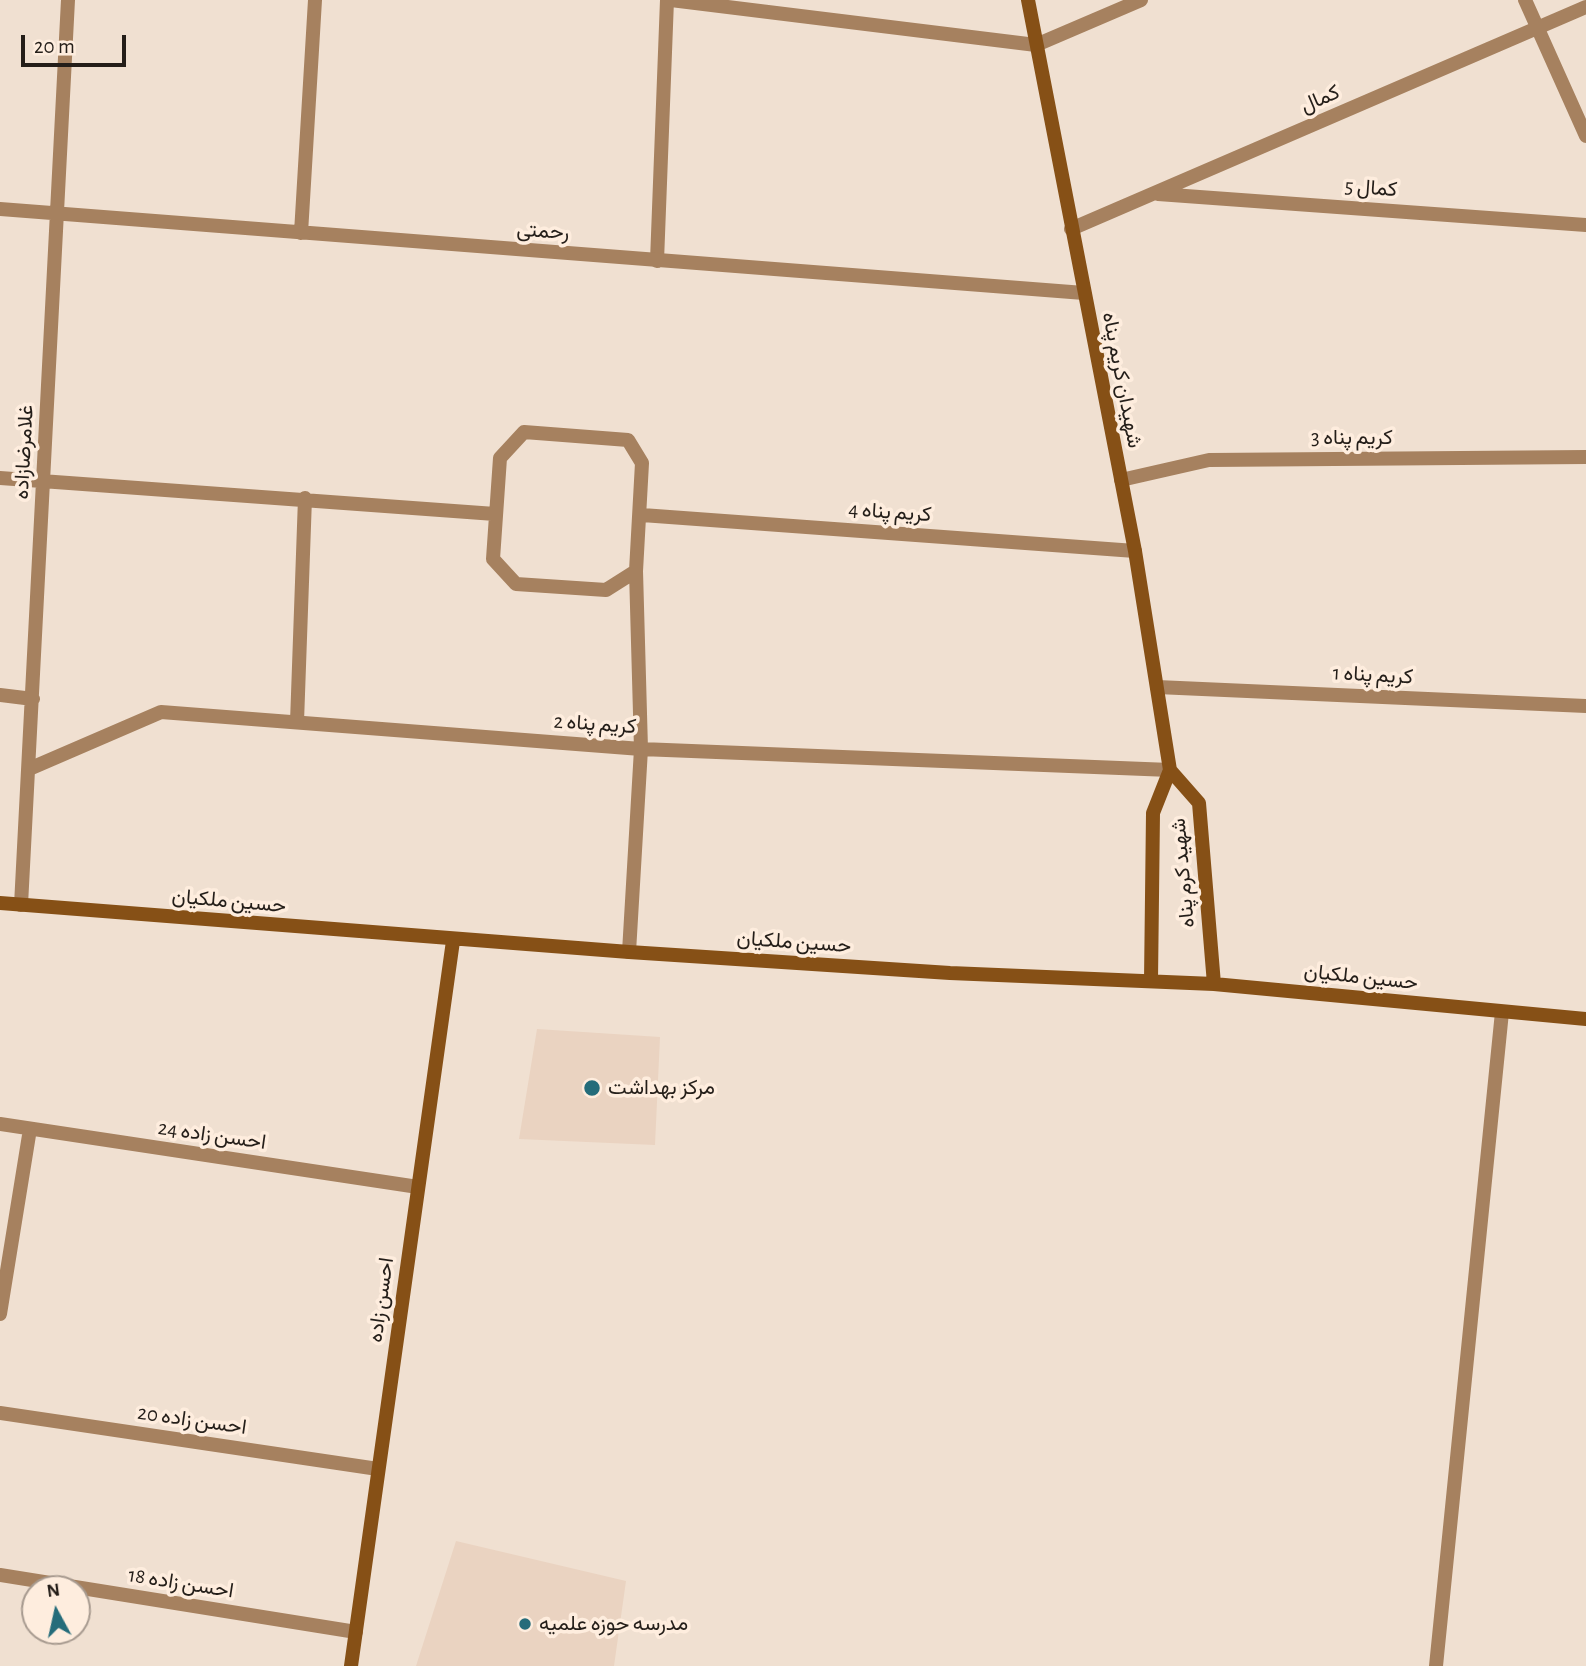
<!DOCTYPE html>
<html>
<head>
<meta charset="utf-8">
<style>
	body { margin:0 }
	#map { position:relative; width:1586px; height:1666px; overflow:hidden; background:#f0e0d1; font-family:"Alegreya Sans",sans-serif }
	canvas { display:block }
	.north { position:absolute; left:21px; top:1575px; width:70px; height:70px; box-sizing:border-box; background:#feedde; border:2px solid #a79a8f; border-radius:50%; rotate:352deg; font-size:19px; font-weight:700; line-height:28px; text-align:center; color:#241e19 }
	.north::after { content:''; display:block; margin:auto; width:24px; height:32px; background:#256c7a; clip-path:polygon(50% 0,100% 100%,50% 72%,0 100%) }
	.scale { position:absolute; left:21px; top:35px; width:105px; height:32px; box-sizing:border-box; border:4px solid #241e19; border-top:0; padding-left:9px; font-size:21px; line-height:24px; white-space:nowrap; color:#241e19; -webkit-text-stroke:5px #feedde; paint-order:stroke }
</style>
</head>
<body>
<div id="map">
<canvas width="1586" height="1666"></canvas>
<div class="north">N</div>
<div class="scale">20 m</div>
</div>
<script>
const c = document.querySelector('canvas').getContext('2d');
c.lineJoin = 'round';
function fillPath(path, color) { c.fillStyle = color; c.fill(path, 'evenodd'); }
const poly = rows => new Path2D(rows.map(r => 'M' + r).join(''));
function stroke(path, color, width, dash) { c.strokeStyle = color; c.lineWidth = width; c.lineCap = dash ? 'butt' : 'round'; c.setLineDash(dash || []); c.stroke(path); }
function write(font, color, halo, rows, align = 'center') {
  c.font = font + ' "Alegreya Sans",Vazirmatn,sans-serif'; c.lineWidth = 7; c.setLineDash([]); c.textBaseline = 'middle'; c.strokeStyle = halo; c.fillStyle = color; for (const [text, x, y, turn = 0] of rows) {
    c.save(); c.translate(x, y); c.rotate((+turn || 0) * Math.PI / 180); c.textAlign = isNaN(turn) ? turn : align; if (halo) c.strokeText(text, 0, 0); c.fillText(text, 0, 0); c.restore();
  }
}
const built = poly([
	[537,1029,660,1037,655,1145,519,1139],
	[456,1541,626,1581,614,1666,416,1666]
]);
const lane = poly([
	[671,0,1036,45],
	[657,261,667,0]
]);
const street = poly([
	[1525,0,1586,136],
	[1036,45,1141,0],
	[1158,194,1586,225],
	[0,209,1084,293],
	[1071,229,1586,7],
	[301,233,315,0],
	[524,432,628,440,642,463,636,571,606,590,516,584,493,559,500,458,524,432],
	[0,478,495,514],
	[1121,480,1209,460,1586,457],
	[642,515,1135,551],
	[1157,687,1586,706],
	[0,695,33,699],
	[297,722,305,498],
	[29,769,161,712,641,749,1170,770],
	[21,905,68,0],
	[629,952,641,749,636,571],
	[0,1124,418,1187],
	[0,1314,30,1129],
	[0,1413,378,1469],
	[0,1575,356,1632],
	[1436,1666,1502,1012]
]);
const secondary = poly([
	[1028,0,1135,551,1170,770],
	[1170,770,1199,803,1214,984],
	[0,903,629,952,950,973,1214,984,1586,1019],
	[1151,980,1153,813,1170,770],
	[351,1666,453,941]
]);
const markers = [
	[592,1088,9,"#256c7a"],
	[525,1624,7,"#256c7a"]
];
const streetNames = [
	["کمال",1320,99,-23],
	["کمال 5",1371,188,4],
	["رحمتی",543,231,4],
	["شهیدان کریم پناه",1122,380,79],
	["کریم پناه 3",1352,438],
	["غلامرضازاده",24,452,-87],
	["کریم پناه 4",890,512,4],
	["کریم پناه 1",1373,675,3],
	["کریم پناه 2",595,724,4],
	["شهید کرم پناه",1183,873,-95],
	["حسین ملکیان",229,901,5],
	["حسین ملکیان",794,942,4],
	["حسین ملکیان",1361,977,6],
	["احسن زاده 24",212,1135,8],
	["احسن زاده",381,1300,-82],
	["احسن زاده 20",192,1420,8],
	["احسن زاده 18",181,1583,9]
];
const poiNames = [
	["مرکز بهداشت",608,1088],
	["مدرسه حوزه علمیه",539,1624]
];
fillPath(built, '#ead3c1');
stroke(lane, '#a6815f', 14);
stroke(street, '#a6815f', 14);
stroke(secondary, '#865016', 14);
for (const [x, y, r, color] of markers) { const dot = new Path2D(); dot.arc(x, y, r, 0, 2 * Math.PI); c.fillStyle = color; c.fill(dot); stroke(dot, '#feedde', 2.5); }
write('21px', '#241e19', '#feedde', streetNames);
write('21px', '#241e19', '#feedde', poiNames, 'left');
</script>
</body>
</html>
